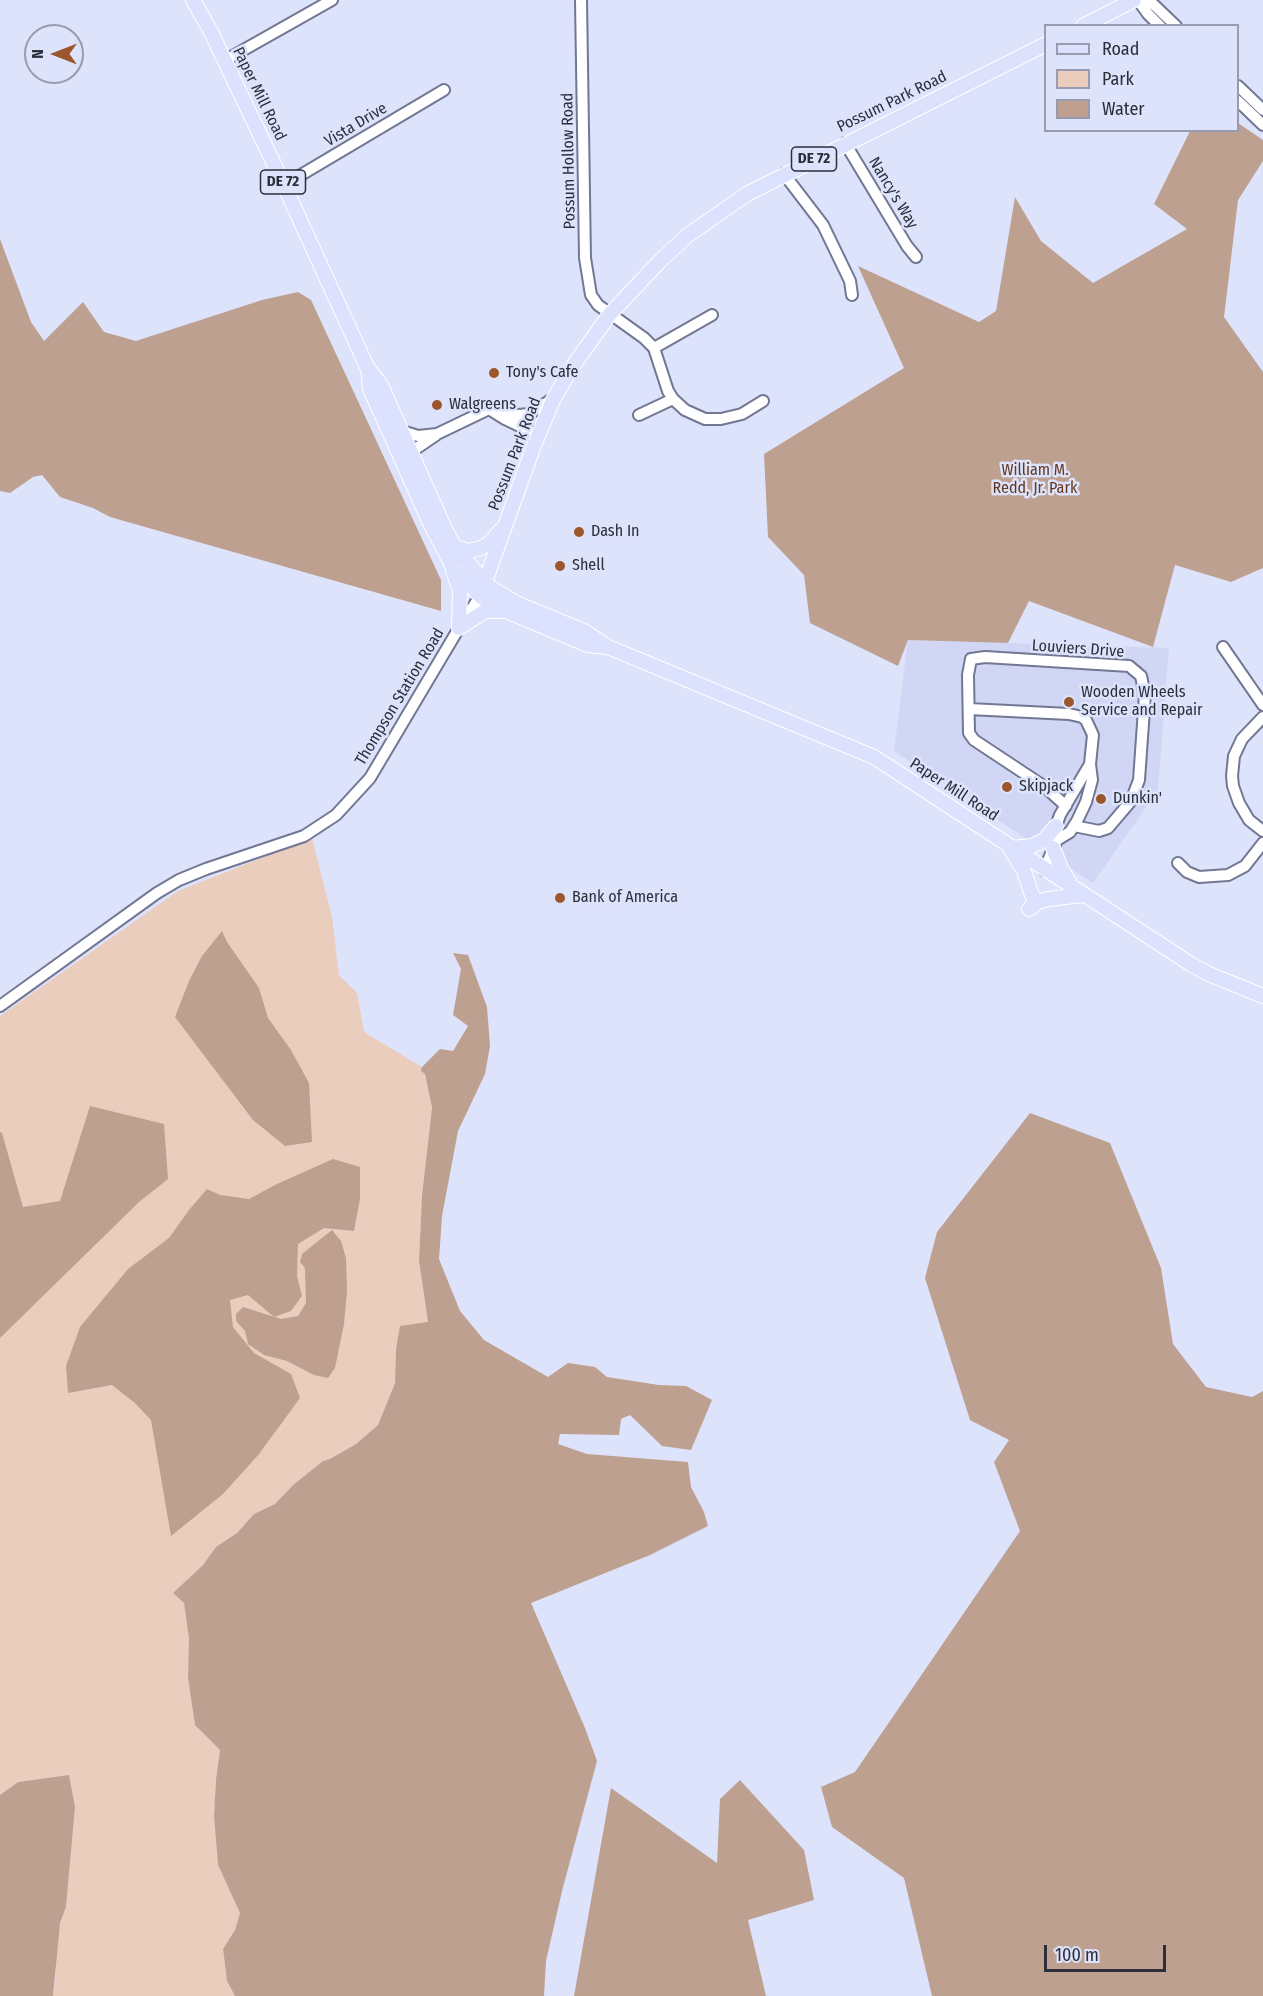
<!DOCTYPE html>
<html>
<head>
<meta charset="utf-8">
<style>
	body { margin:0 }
	#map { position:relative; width:1263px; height:1996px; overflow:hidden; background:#dee3fc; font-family:"Fira Sans Condensed",sans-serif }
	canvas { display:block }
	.legend { position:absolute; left:1044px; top:24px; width:195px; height:108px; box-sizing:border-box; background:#dee3fc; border:2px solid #979bae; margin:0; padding:8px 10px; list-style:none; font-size:18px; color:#2c2e3a }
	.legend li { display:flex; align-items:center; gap:12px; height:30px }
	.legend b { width:30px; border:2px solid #979bae }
	.north { position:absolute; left:24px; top:24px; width:60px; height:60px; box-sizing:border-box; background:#dee3fc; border:2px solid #979bae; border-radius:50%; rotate:270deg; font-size:16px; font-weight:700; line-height:24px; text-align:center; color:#2c2e3a }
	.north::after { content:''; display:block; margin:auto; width:21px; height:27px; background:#9c562c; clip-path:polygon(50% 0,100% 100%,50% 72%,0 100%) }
	.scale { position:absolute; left:1044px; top:1945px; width:122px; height:27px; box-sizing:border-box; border:3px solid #2c2e3a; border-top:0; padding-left:8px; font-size:18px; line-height:21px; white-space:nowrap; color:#2c2e3a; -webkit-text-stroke:4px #dee3fc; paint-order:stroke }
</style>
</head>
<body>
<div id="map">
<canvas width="1263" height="1996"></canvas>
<ul class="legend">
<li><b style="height:8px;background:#dce2fe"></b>Road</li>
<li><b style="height:16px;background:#ebcdbe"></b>Park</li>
<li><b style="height:16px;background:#bfa090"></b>Water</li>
</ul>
<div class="north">N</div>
<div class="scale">100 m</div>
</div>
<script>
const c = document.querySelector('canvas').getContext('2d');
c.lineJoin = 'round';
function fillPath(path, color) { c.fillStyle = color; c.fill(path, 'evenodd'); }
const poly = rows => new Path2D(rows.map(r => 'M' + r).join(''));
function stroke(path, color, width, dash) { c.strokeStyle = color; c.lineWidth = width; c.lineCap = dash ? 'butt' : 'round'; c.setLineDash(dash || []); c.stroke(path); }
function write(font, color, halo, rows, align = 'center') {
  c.font = font + ' "Fira Sans Condensed",sans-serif'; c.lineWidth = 5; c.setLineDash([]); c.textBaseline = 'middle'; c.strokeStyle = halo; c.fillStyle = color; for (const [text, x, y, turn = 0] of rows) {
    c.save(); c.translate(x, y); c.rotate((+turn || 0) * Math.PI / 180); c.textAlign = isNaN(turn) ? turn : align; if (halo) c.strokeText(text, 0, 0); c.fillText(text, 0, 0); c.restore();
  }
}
const built = poly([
	[908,640,1169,648,1158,790,1093,883,894,751]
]);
const green = poly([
	[312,838,332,917,339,975,357,993,364,1032,422,1067,421,1071,425,1074,432,1108,422,1195,419,1261,428,1322,396,1349,395,1383,378,1425,356,1444,330,1459,323,1461,293,1485,275,1504,254,1514,237,1533,216,1548,203,1565,173,1593,184,1603,189,1639,188,1678,195,1725,220,1750,216,1779,214,1816,218,1865,240,1913,235,1930,223,1950,227,1981,235,1996,53,1996,56,1971,54,1938,66,1907,75,1807,69,1775,18,1782,0,1795,0,1016,178,891]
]);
const forest = poly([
	[1238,123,1263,140,1263,161,1238,200,1224,317,1263,372,1263,568,1231,582,1175,565,1153,647,1029,601,1008,643,908,640,898,666,810,623,804,575,768,537,764,454,904,368,858,266,979,322,996,311,1015,197,1041,241,1093,283,1187,229,1154,204,1190,131,1238,130],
	[0,239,31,322,44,341,83,302,104,332,136,341,262,300,298,292,311,300,441,580,441,611,110,517,93,508,60,497,42,475,33,477,10,493,0,491],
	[222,931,227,942,259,988,268,1018,291,1050,309,1083,312,1142,285,1146,253,1120,175,1017,189,981,202,956],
	[453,953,468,955,487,1007,490,1046,485,1074,458,1131,442,1216,439,1259,460,1311,484,1340,548,1377,568,1363,595,1367,607,1377,659,1385,686,1386,712,1400,691,1450,662,1446,630,1415,621,1419,619,1435,560,1434,558,1444,587,1454,688,1462,691,1487,704,1512,708,1526,650,1555,531,1603,585,1728,597,1761,562,1891,546,1961,544,1996,235,1996,227,1981,223,1949,235,1930,240,1913,218,1865,214,1816,216,1779,220,1750,195,1725,188,1678,189,1639,184,1603,173,1593,203,1565,216,1547,237,1533,254,1514,275,1504,293,1485,323,1461,330,1459,356,1444,378,1425,395,1383,396,1349,400,1326,428,1322,419,1261,422,1195,432,1108,425,1074,421,1071,422,1067,440,1049,453,1051,468,1026,453,1015,461,969],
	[90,1106,164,1124,168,1179,139,1202,0,1338,0,1132,2,1133,23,1207,60,1201],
	[1030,1113,1110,1143,1161,1268,1173,1344,1206,1387,1252,1397,1263,1391,1263,1996,932,1996,904,1878,832,1827,821,1787,855,1772,1020,1531,994,1462,1009,1440,970,1420,925,1278,937,1232],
	[333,1159,360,1167,360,1199,354,1231,324,1228,298,1244,297,1276,302,1296,291,1311,274,1317,248,1295,230,1300,233,1327,254,1353,291,1374,300,1398,259,1454,223,1494,171,1536,151,1420,135,1403,112,1385,68,1393,66,1366,80,1327,128,1269,169,1238,189,1210,207,1189,220,1195,249,1199,277,1184],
	[69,1775,75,1807,66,1907,60,1923,53,1996,0,1996,0,1795,18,1782],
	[740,1780,804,1850,814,1900,748,1920,766,1996,574,1996,611,1788,717,1863,720,1799]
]);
const water = poly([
	[332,1230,341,1241,346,1258,347,1291,344,1324,335,1368,328,1378,314,1375,287,1361,264,1355,248,1344,245,1331,236,1321,236,1314,243,1307,281,1319,298,1316,306,1303,305,1268,300,1262,302,1254]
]);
const stream = poly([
	[894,499,935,511,963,495,986,537,1018,538,1059,517,1076,537,1142,506,1177,516,1226,537,1263,519],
	[341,1483,336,1527,320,1538,327,1559,318,1584,389,1646,428,1690,453,1708,467,1752,455,1787,451,1828,464,1864,467,1911,463,1954,491,1996]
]);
const minor = poly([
	[581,0,585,258,591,295,598,305,644,338,654,348,668,391,673,399,685,410,705,419,721,419,742,414,763,401],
	[1138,0,1148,14,1160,26],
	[1142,0,1153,4,1176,26],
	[224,61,332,0],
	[1238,86,1263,110],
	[1238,101,1263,125],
	[845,143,907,246,916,257],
	[784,174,823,225,850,281,852,295],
	[284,185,444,90],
	[654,348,712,315],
	[497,413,518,415,529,414,554,398],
	[639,415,673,399],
	[402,431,418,436,437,434,489,409,505,419,538,435],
	[411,452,436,435],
	[1223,647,1263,705],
	[969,709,1069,714,1082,717,1086,720,1093,735,1090,764,1092,780,1086,802,1077,821,1070,832,1057,840],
	[1263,717,1242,739,1234,756,1232,776,1233,786,1239,803,1249,820,1263,831],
	[1066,806,1045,787,974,740,969,733,968,675,971,659,985,657,1129,666,1141,676,1145,695,1139,780,1131,801,1108,828,1099,831,1074,826],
	[1178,863,1187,872,1199,877,1228,875,1245,866,1263,843],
	[1044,870,1057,840,1056,826,1060,815,1090,764],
	[0,1006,157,893,179,880,206,869,304,836,336,815,370,778,459,628,480,596]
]);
const major = poly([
	[193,0,211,32,284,185,367,367,381,385,445,529,457,551,490,587,518,604,584,631,608,647,874,757,1192,965,1211,975,1263,996],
	[1083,26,1134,0],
	[368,369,370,389,430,523,454,569,480,596,501,609,588,645,608,647],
	[455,547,468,551,479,549,488,544,502,529],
	[453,571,460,590,459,628],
	[480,596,533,448,554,398,575,363,610,314,661,260,688,235,747,194,1046,44],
	[459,628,485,611,503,611],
	[1012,848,1032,846,1044,840,1056,826],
	[1053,848,1061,868,1071,885],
	[1011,850,1024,871,1033,898],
	[1029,909,1038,902,1048,899,1083,895]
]);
const markers = [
	[494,373,6,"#9c562c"],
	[437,405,6,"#9c562c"],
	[579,532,6,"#9c562c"],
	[560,566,6,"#9c562c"],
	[1069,702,6,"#9c562c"],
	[1007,787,6,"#9c562c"],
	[1101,799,6,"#9c562c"],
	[560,898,6,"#9c562c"]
];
const shields = [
	[814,159,45],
	[283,182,45]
];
const shieldNames = [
	["DE 72",814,159],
	["DE 72",283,182]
];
const streetNames = [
	["Paper Mill Road",259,94,64],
	["Possum Park Road",892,102,-26],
	["Vista Drive",356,125,-31],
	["Possum Hollow Road",569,161,-91],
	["Nancy's Way",893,193,59],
	["Possum Park Road",515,454,-69],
	["Louviers Drive",1078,649,4],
	["Thompson Station Road",400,697,-59],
	["Paper Mill Road",954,790,33]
];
const poiNames = [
	["Tony's Cafe",506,373],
	["Walgreens",449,405],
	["Dash In",591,532],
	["Shell",572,566],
	["Wooden Wheels",1081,693],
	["Service and Repair",1081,711],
	["Skipjack",1019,787],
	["Dunkin'",1113,799],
	["Bank of America",572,898]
];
const parkNames = [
	["William M.",1035,471],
	["Redd, Jr. Park",1035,489]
];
fillPath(built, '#d0d6f4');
fillPath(green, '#ebcdbe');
fillPath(forest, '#bea090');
fillPath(water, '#bfa090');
stroke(stream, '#bfa090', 2);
stroke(minor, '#727793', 14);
stroke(major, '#fff', 16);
stroke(minor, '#fff', 10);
stroke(major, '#dce2fe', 14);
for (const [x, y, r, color] of markers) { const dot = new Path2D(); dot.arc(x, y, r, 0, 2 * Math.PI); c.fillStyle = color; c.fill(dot); stroke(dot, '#dee3fc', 2); }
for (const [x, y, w] of shields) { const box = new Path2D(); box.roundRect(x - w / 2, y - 12, w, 24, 4.5); c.fillStyle = '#dee3fc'; c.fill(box); stroke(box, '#2c2e3a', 1.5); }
write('bold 15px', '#2c2e3a', null, shieldNames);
write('16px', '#2c2e3a', '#dee3fc', streetNames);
write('16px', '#2c2e3a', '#dee3fc', poiNames, 'left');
write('16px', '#63381e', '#dee3fc', parkNames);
</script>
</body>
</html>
